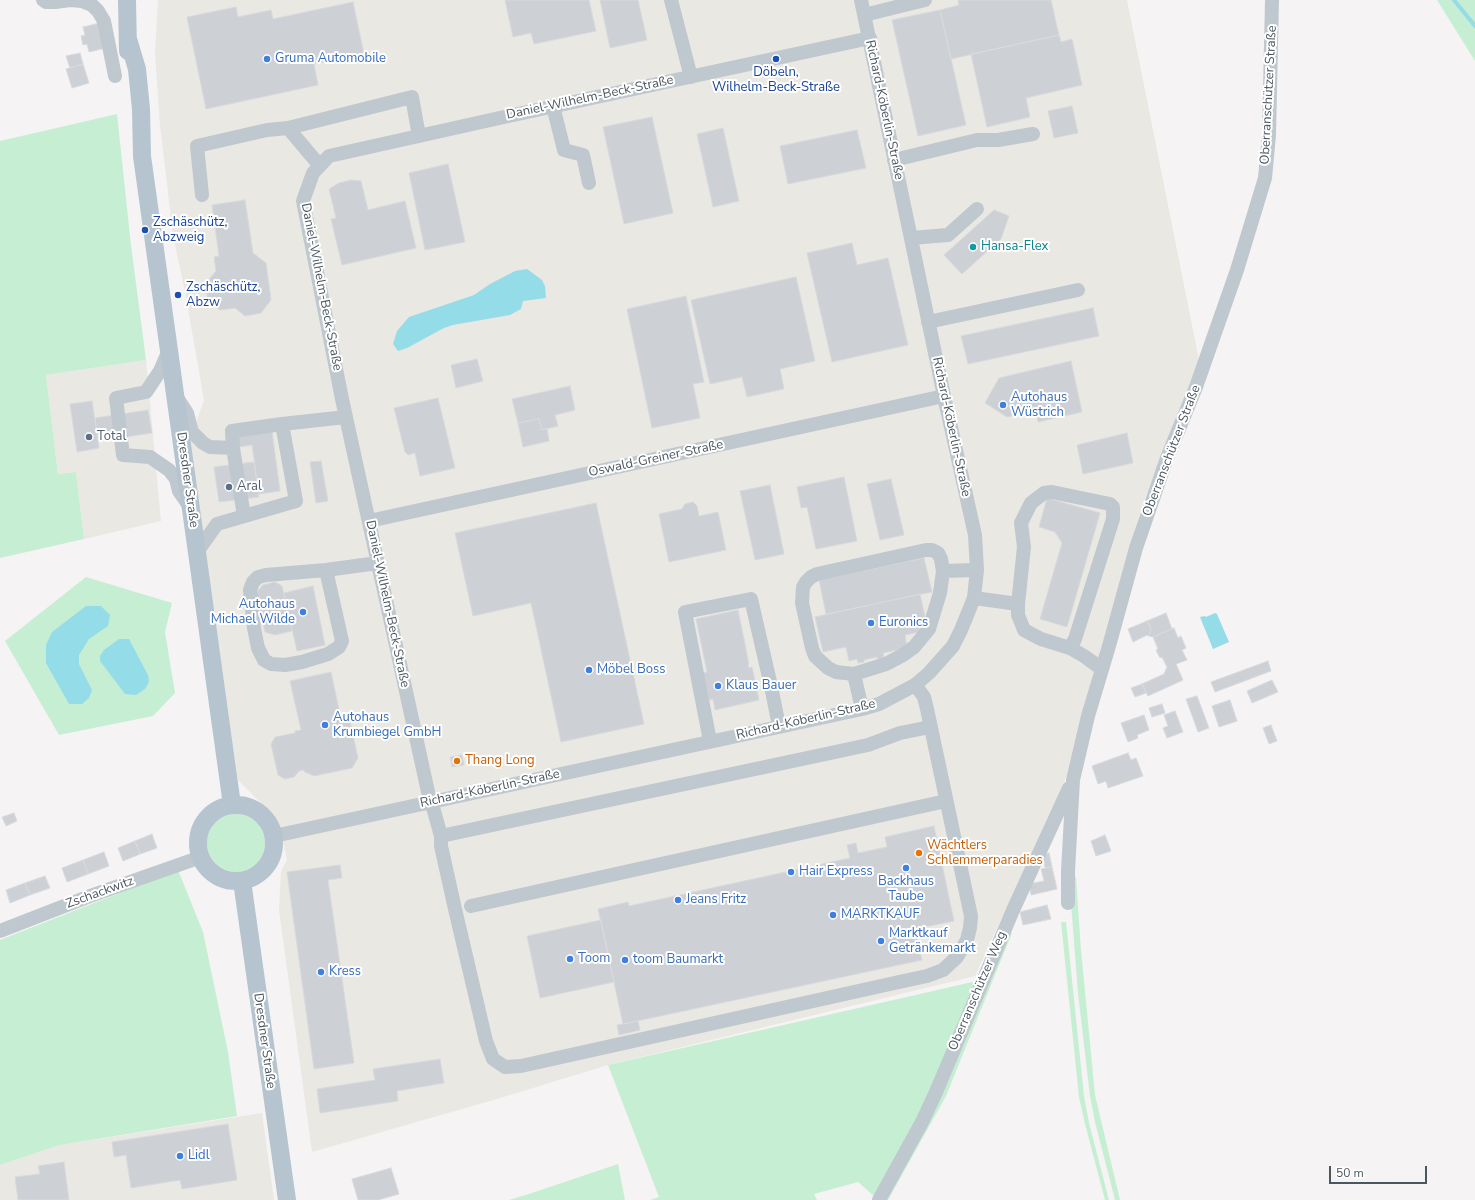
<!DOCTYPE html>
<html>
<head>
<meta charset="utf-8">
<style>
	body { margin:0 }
	#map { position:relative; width:1475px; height:1200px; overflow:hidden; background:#f5f3f3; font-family:"Nunito Sans",sans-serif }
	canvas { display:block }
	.scale { position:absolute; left:1329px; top:1166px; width:98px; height:18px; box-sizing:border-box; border:2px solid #4b5760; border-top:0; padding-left:5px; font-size:12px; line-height:14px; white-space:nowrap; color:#4b5760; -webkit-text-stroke:3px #fff; paint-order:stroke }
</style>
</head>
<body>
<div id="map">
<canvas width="1475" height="1200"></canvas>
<div class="scale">50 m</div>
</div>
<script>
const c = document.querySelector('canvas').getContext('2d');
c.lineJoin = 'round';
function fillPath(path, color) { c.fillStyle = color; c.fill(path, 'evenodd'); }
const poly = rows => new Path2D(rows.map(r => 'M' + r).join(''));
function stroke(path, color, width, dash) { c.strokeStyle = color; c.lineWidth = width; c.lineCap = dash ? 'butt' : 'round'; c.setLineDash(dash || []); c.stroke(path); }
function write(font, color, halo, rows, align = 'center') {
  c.font = font + ' "Nunito Sans",sans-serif'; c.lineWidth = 4; c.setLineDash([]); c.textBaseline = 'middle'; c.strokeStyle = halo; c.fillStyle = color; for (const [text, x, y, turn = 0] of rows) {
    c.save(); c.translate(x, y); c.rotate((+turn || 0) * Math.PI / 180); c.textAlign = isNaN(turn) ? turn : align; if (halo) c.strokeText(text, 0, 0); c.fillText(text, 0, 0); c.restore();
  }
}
const commercial = poly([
	[158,0,1127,0,1199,360,1141,509,1068,773,975,976,608,1065,497,1099,312,1152,279,910,281,871,287,860,282,837,264,806,238,780,189,442,204,400,185,292,173,235,160,125,155,53],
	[146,360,161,521,84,539,76,472,58,474,46,375],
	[262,1113,274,1200,0,1200,0,1165,60,1145]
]);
const green = poly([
	[1437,0,1475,0,1475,61],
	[117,114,131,245,146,360,46,375,58,474,76,472,84,539,0,558,0,141],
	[86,577,172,603,165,632,175,693,153,716,59,735,5,641],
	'207 843a29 29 0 1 1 58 0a29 29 0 1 1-58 0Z',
	[178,870,203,932,228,1052,237,1116,60,1145,0,1165,0,940],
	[1071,877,1076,877,1081,950,1095,1095,1120,1200,1115,1200,1095,1122,1090,1096,1078,993,1071,903],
	[1061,922,1066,922,1084,1096,1089,1123,1109,1200,1105,1200,1085,1124,1079,1097],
	[1007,931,1012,933,946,1096,888,1200,884,1200],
	[977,981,933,1091,875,1197,858,1182,814,1194,817,1200,650,1200,659,1197,608,1065],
	[618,1164,625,1200,509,1200,529,1194]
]);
const water = poly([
	[527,269,542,280,545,286,546,298,523,301,521,309,510,315,453,325,444,328,407,348,398,351,393,344,397,331,409,317,474,295,490,284,515,271],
	[86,606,101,606,110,615,108,626,89,639,79,655,79,664,92,690,89,698,82,704,69,704,46,663,46,645,52,632],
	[1215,613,1217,614,1229,642,1213,649,1200,617,1205,616,1206,617],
	[119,639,129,639,148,675,149,682,145,689,136,695,125,694,100,661,100,656,104,650]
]);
const stream = poly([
	[1454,0,1475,26]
]);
const building = poly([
	[505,0,589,0,596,31,534,44,531,33,513,37,505,0],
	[600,0,638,0,647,40,610,48,600,0],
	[958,0,1051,0,1059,35,951,59,940,10,959,5,958,0],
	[353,2,364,54,314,64,318,85,206,109,187,17,236,7,238,17,271,10,273,19,353,2],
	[940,10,966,125,918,136,892,20,940,10],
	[100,23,106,48,89,52,87,44,83,45,81,36,85,35,83,27,100,23],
	[1059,35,1061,42,1072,39,1082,85,1026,98,1030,117,987,127,971,54,1059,35],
	[80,53,83,64,70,68,66,56,80,53],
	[83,64,89,83,72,88,66,69,83,64],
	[1072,106,1078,133,1054,138,1048,111,1072,106],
	[652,117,673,213,624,224,603,127,652,117],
	[723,128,739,201,713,207,697,134,723,128],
	[857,130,866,168,788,184,780,146,857,130],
	[448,164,465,242,425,250,409,173,448,164],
	[351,180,361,181,368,210,405,201,416,248,342,265,331,219,336,218,329,189,339,183,351,180],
	[245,200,253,253,266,263,271,300,261,313,245,316,235,308,220,310,208,301,205,284,216,271,214,257,219,256,212,205,245,200],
	[994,210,1009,216,1001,239,962,274,944,255,994,210],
	[852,243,857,265,888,258,908,345,832,362,807,253,852,243],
	[796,277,815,361,780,369,784,389,747,397,742,377,710,384,691,300,796,277],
	[686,296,704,382,693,384,700,418,652,428,627,309,686,296],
	[1093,308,1099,336,968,364,961,336,1093,308],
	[477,359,483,381,456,388,451,365,477,359],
	[1071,361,1082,412,1038,422,1036,411,1007,417,985,403,999,378,1071,361],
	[570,386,575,410,555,415,558,426,542,430,539,419,518,423,512,399,570,386],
	[438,398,455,468,420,476,415,453,408,455,405,452,394,408,438,398],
	[92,401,99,448,77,452,70,404,92,401],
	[148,410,152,433,98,441,95,418,148,410],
	[539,419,542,430,547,428,549,441,523,447,518,423,539,419],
	[272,431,280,491,259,494,252,445,239,447,237,436,272,431],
	[1127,433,1133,463,1083,474,1077,445,1127,433],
	[321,461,328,501,316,503,310,462,321,461],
	[254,462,259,497,219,502,214,467,254,462],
	[844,477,857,541,816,549,807,507,801,508,797,487,844,477],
	[891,479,904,535,880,540,867,484,891,479],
	[770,485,784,554,755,560,740,491,770,485],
	[1047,498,1100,513,1067,627,1040,619,1062,543,1055,532,1039,527,1047,498],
	[693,502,697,506,699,516,718,512,726,550,669,562,659,514,682,509,685,504,693,502],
	[596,503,644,724,561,742,531,603,473,616,455,533,596,503],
	[924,558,932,592,826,614,819,580,924,558],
	[275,582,282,586,292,631,275,635,265,632,256,593,263,585,275,582],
	[313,586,325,645,297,651,284,593,313,586],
	[920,594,928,630,905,635,907,648,883,653,884,658,877,659,877,657,864,660,864,662,858,663,857,659,849,661,846,647,823,652,815,617,920,594],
	[738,610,749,664,748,664,749,668,752,667,759,700,715,710,713,699,709,700,703,673,707,672,696,619,738,610],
	[1166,613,1172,629,1153,637,1149,636,1151,629,1147,621,1166,613],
	[1147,621,1151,629,1149,636,1147,635,1133,642,1128,629,1147,621],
	[1174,628,1178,638,1181,636,1186,648,1182,650,1187,660,1176,664,1183,680,1148,696,1142,684,1164,674,1167,667,1162,657,1160,658,1156,650,1158,649,1153,637,1174,628],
	[1268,661,1271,671,1215,692,1211,682,1268,661],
	[331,672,340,714,342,714,348,718,350,721,358,758,352,768,314,776,305,772,303,770,299,771,294,777,285,779,278,775,271,744,275,737,295,733,295,731,301,730,290,681,331,672],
	[1272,680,1278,692,1252,703,1247,691,1272,680],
	[1142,684,1146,693,1135,697,1131,688,1142,684],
	[1197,696,1209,728,1198,732,1186,699,1197,696],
	[1230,700,1237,721,1219,727,1212,706,1230,700],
	[1162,704,1165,713,1152,717,1149,708,1162,704],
	[1175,711,1183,732,1167,738,1163,728,1168,726,1164,715,1175,711],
	[1144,715,1149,730,1137,735,1138,738,1128,742,1121,723,1144,715],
	[1271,725,1277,741,1269,744,1263,728,1271,725],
	[1128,753,1131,760,1136,758,1143,776,1108,788,1106,781,1098,784,1092,766,1128,753],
	[462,755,464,765,452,767,450,757,462,755],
	[14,813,17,821,6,826,2,817,14,813],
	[934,826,954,921,915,929,922,960,623,1024,598,909,628,902,629,906,850,858,847,845,856,843,858,853,887,847,885,837,934,826],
	[152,834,157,848,140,854,135,841,152,834],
	[1105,835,1111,851,1096,856,1091,841,1105,835],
	[135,841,140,854,123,861,118,848,135,841],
	[104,852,109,866,88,874,83,860,104,852],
	[1049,853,1052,867,1045,868,1043,855,1049,853],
	[83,860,88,874,67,882,62,868,83,860],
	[340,865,342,878,328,880,354,1063,314,1069,287,872,340,865],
	[1052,867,1057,889,1031,895,1029,884,1044,881,1041,869,1052,867],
	[45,876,50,888,30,895,25,883,45,876],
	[25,883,30,895,10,903,6,890,25,883],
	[1047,905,1051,919,1023,925,1020,912,1047,905],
	[601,920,614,982,540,998,527,936,601,920],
	[638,1021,640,1030,619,1035,617,1025,638,1021],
	[440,1059,444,1083,397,1091,398,1101,320,1113,317,1089,375,1080,373,1069,440,1059],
	[228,1124,237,1180,182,1189,180,1180,131,1188,126,1155,114,1157,112,1142,228,1124],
	[64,1162,69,1200,18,1200,15,1177,40,1174,38,1166,64,1162],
	[391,1168,399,1194,378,1200,358,1200,352,1179,391,1168]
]);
const minor = poly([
	[43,0,46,2,55,2,70,0,82,1,92,5,98,11,104,21,115,76],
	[671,0,691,77],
	[864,15,925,0],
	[870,38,504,117,329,156,313,173,303,201,342,399,430,801,434,811,441,836,441,846,455,909,486,1041,493,1059,505,1067,521,1066,899,982,927,976,943,970,957,957,967,940,970,928,971,916,927,709,924,697,919,690,915,685],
	[553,106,564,150,583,155,589,183],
	[894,160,977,140,998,140,1033,134],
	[320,166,288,128,412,97,419,136],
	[202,195,197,146,267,130,288,128],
	[911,238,948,235,977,209],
	[928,322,1078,290],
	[169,350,160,371,146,392,116,398,123,455,150,457,169,470,176,479,179,491,190,507],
	[176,396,187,413,192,432,203,443,210,447,233,448],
	[282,424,346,417],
	[369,521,944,396],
	[197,552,217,524,296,501,282,424,232,431,233,448,244,516],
	[326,570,266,575,258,577,253,582,250,590,254,628,258,648,264,660,271,664,285,665,302,662,328,654,339,647,342,641,326,570,378,563],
	[943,571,977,570],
	[974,598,1018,604,1024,547,1021,523,1031,503,1044,493,1052,492,1110,504,1113,507,1113,519,1075,639,1070,648,1041,639,1024,630,1018,615,1018,604],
	[1070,648,1084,656,1102,669],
	[854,674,836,672,828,668,815,656,812,648,802,603,803,587,806,582,811,577,817,574,926,550,932,550,938,553,941,559,943,571,940,593,929,629,914,647,903,655,886,664,854,674,862,709],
	[710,741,685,612,751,599,771,686,779,726],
	[274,836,862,709,879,704,915,685,929,673,953,646,961,630,974,598,977,570,975,535,944,396,861,0],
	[441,836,868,745,900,733,930,727],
	[1068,903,1068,871,1073,780,1088,716,1109,646,1136,548,1167,458,1196,387,1237,270,1265,178,1269,135,1272,0],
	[471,906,946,801],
	[0,931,90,896,201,857],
	[879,1200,922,1122,936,1092,1013,910,1069,788]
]);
const major = poly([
	[127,0,128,51],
	[128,39,137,69,141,109,142,156,232,805],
	'198 843a38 38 0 1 1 76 0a38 38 0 1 1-76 0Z',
	[242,881,287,1200]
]);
const markers = [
	[267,59,4,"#3f7fe0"],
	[776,59,4,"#1a4fb4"],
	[145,230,4,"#1a4fb4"],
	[973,247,4,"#0f9aa8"],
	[178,295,4,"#1a4fb4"],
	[1003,405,4,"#3f7fe0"],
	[89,437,4,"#5c6f8a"],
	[229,487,4,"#5c6f8a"],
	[303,612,4,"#3f7fe0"],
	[871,623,4,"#3f7fe0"],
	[589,670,4,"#3f7fe0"],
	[718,686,4,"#3f7fe0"],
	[325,725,4,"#3f7fe0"],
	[457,761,4,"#e8710a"],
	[919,853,4,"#e8710a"],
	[906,868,4,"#3f7fe0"],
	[791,872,4,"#3f7fe0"],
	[678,900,4,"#3f7fe0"],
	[833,915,4,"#3f7fe0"],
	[881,941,4,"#3f7fe0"],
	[570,959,4,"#3f7fe0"],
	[625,960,4,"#3f7fe0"],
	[321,972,4,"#3f7fe0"],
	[180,1156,4,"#3f7fe0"]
];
const shopNames = [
	["Gruma Automobile",275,59],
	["Autohaus",1011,398],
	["Wüstrich",1011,413],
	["Autohaus",295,605,"right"],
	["Michael Wilde",295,620,"right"],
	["Euronics",879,623],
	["Möbel Boss",597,670],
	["Klaus Bauer",726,686],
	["Autohaus",333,718],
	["Krumbiegel GmbH",333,733],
	["Hair Express",799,872],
	["Backhaus",906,882,"center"],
	["Taube",906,897,"center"],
	["Jeans Fritz",686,900],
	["MARKTKAUF",841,915],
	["Marktkauf",889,934],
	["Getränkemarkt",889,949],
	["Toom",578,959],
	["toom Baumarkt",633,960],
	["Kress",329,972],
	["Lidl",188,1156]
];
const transitNames = [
	["Döbeln,",776,73,"center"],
	["Wilhelm-Beck-Straße",776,88,"center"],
	["Zschäschütz,",153,223],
	["Abzweig",153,238],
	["Zschäschütz,",186,288],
	["Abzw",186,303]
];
const streetNames = [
	["Oberranschützer Straße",1269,95,-87],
	["Daniel-Wilhelm-Beck-Straße",590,98,-12],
	["Richard-Köberlin-Straße",884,110,78],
	["Daniel-Wilhelm-Beck-Straße",321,287,79],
	["Richard-Köberlin-Straße",951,427,78],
	["Oberranschützer Straße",1172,451,-69],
	["Oswald-Greiner-Straße",656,459,-12],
	["Dresdner Straße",187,480,82],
	["Daniel-Wilhelm-Beck-Straße",387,604,78],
	["Richard-Köberlin-Straße",806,720,-13],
	["Richard-Köberlin-Straße",490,789,-12],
	["Zschackwitz",100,893,-20],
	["Oberranschützer Weg",978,991,-67],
	["Dresdner Straße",264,1041,82]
];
const cultureNames = [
	["Hansa-Flex",981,247]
];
const serviceNames = [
	["Total",97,437],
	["Aral",237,487]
];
const foodNames = [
	["Thang Long",465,761],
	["Wächtlers",927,846],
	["Schlemmerparadies",927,861]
];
fillPath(commercial, '#eae8e2');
fillPath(green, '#c6eed3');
fillPath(water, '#95dce9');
stroke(stream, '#95dce9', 4);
fillPath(building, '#cdd0d5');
stroke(building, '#d7dade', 1);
stroke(minor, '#bfc8ce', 14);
stroke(major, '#b5c4cf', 18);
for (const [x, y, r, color] of markers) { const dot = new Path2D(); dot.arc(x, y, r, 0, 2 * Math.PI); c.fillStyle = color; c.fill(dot); stroke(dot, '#fff', 1.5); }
write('13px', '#366cbe', '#fff', shopNames, 'left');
write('13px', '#164399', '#fff', transitNames, 'left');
write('13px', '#4b5760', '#fff', streetNames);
write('13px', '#0d838f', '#fff', cultureNames, 'left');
write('13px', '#4e5e75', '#fff', serviceNames, 'left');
write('13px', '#c56008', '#fff', foodNames, 'left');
</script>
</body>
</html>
